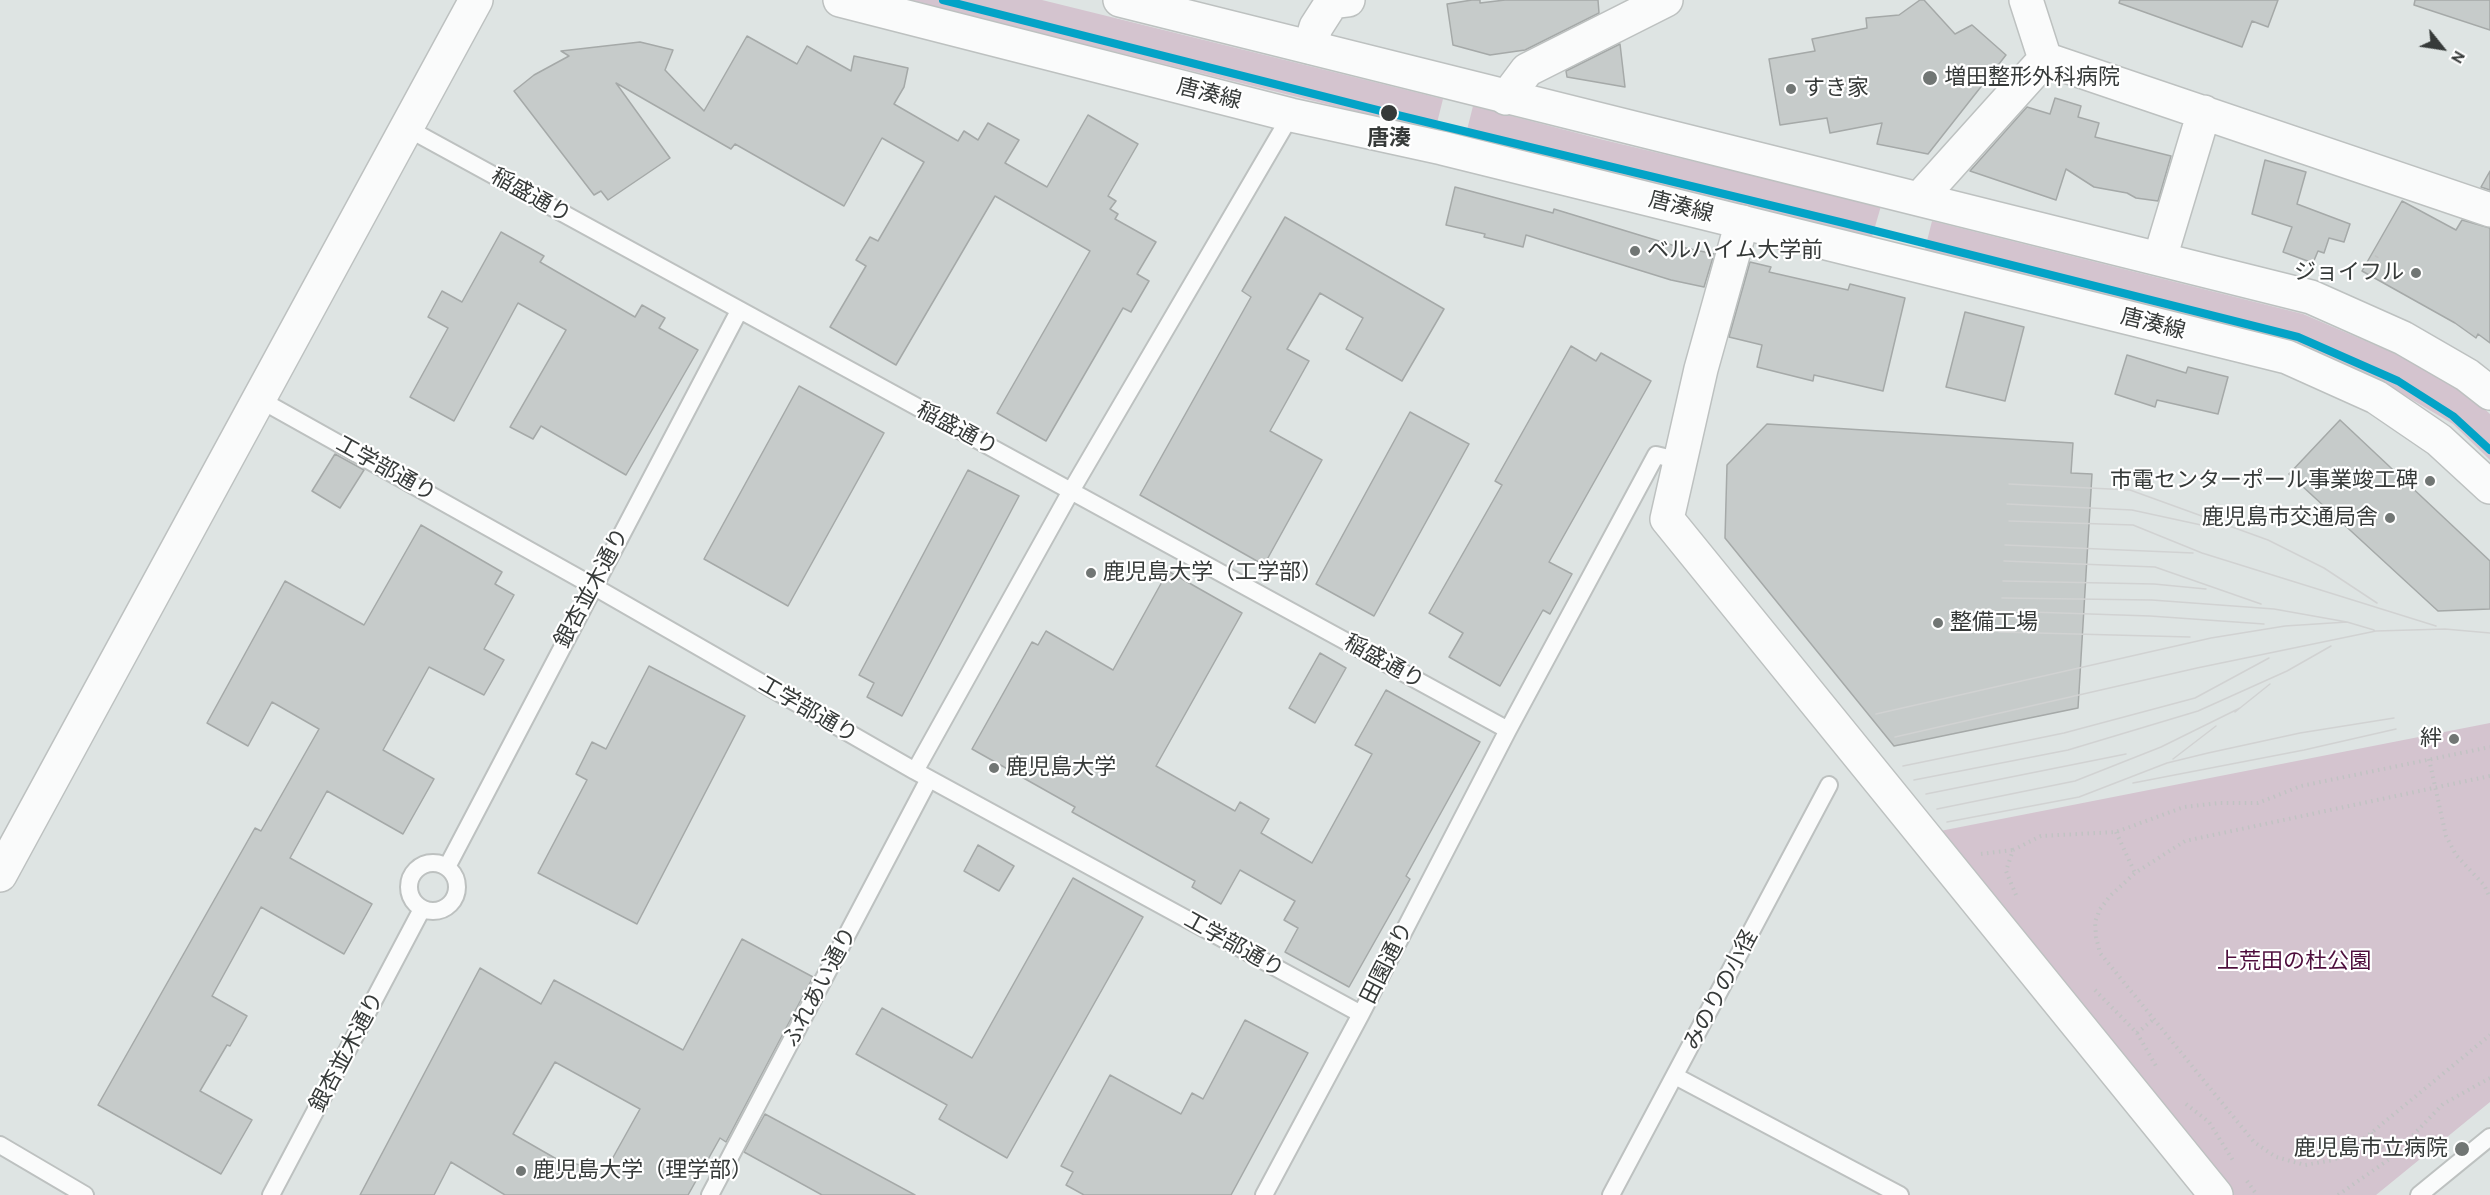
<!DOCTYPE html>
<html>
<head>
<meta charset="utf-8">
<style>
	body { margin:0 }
	#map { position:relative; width:2490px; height:1195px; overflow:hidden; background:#dee4e3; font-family:Cabin,sans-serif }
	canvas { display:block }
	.north { position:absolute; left:2412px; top:18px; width:60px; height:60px; -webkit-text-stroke:4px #fff; paint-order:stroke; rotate:120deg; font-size:16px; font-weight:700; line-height:24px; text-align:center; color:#363a39 }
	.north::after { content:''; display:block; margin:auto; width:21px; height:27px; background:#363a39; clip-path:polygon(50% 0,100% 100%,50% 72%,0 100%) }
</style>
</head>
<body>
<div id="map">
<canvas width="2490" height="1195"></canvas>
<div class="north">N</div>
</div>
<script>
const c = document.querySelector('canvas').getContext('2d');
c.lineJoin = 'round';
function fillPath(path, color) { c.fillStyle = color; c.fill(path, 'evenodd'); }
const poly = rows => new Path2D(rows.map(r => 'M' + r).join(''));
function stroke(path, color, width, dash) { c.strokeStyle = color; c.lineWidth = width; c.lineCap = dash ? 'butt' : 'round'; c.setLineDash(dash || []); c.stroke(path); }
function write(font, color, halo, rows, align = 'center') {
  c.font = font + ' Cabin,"Noto Sans JP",sans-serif'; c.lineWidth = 4.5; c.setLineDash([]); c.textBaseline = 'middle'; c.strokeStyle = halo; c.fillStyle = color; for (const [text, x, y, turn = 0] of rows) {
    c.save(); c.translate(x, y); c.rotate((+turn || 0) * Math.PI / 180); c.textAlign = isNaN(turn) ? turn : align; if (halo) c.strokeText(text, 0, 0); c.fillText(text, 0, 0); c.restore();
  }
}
const green = poly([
	[905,0,1042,0,1443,99,1435,131],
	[1473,106,1604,140,1881,206,1872,237,1596,172,1465,138],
	[1932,221,2303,314,2403,357,2474,399,2490,414,2490,460,2453,424,2389,386,1924,253],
	[2490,723,2490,1102,2376,1195,2232,1195,1935,832]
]);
const building = poly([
	[1472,0,1480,0,1480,3,1505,0,1598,0,1599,13,1525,50,1490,55,1453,45,1447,4,1472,0],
	[1920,0,1924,0,1955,34,1972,25,2006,55,1928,154,1877,144,1882,123,1830,133,1827,118,1780,125,1769,59,1815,51,1812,39,1867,28,1866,18,1899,15,1920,0],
	[2120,0,2278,0,2268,27,2252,21,2242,47,2119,3,2120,0],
	[2415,0,2490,0,2490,30,2414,5,2415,0],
	[747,36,797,64,807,46,851,71,854,56,908,68,904,87,894,104,958,141,964,131,978,140,988,123,1019,140,1005,163,1047,187,1088,115,1138,144,1108,196,1116,201,1110,209,1118,214,1115,219,1156,242,1137,274,1149,281,1131,312,1123,308,1046,441,997,413,1090,251,995,196,896,365,830,327,866,266,856,260,870,237,878,241,924,162,882,138,844,206,735,144,731,149,616,83,670,158,608,200,601,191,594,195,514,91,534,75,569,56,561,51,640,42,673,50,665,70,704,111,747,36],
	[1620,44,1625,87,1567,77,1566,71,1620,44],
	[2055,98,2081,106,2078,117,2099,123,2095,137,2171,156,2158,201,2136,198,2127,193,2094,187,2066,169,2056,200,1970,171,2027,107,2050,114,2055,98],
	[2265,160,2306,172,2297,204,2350,224,2344,242,2329,238,2324,253,2318,251,2313,263,2283,252,2292,227,2252,214,2265,160],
	[2490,171,2490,190,2481,187,2490,171],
	[1455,187,1553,213,1554,209,1672,245,1714,254,1704,287,1671,280,1526,235,1523,247,1484,237,1485,234,1446,225,1455,187],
	[2402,201,2456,230,2462,220,2490,228,2490,343,2478,334,2476,338,2455,323,2362,271,2402,201],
	[1285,217,1444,309,1402,381,1346,349,1363,318,1320,293,1287,349,1309,361,1270,431,1322,460,1264,565,1140,495,1251,297,1242,291,1285,217],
	[501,232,544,256,540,262,635,317,642,305,665,318,659,328,698,350,626,475,541,426,533,439,510,427,566,330,518,303,454,421,410,397,448,328,428,317,442,291,462,302,501,232],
	[1750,262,1771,267,1769,272,1848,290,1850,284,1905,298,1883,391,1814,375,1813,381,1757,367,1762,345,1729,337,1750,262],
	[1965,312,2024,327,2005,401,1946,387,1965,312],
	[1571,346,1596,361,1601,353,1651,381,1549,562,1572,574,1550,614,1543,610,1500,686,1449,657,1463,633,1429,613,1502,485,1495,481,1571,346],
	[2127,355,2186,373,2188,367,2228,377,2218,414,2157,400,2155,407,2115,394,2127,355],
	[799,386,884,433,788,606,704,559,799,386],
	[1410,412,1469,444,1374,616,1316,584,1410,412],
	[2340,420,2490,561,2490,609,2438,611,2289,474,2340,420],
	[1767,424,2073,443,2071,473,2092,474,2078,708,1894,746,1725,538,1727,465,1767,424],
	[335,454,364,470,340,508,312,491,335,454],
	[968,470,1019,496,902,716,867,697,874,683,859,675,968,470],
	[421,525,502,572,495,584,514,595,484,649,504,660,484,695,429,667,383,750,434,779,403,834,327,791,290,858,372,904,344,954,261,907,212,996,247,1016,230,1046,227,1045,200,1091,252,1120,221,1174,98,1105,255,828,261,831,319,729,272,702,248,746,207,723,285,581,364,625,421,525],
	[1168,571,1242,613,1156,766,1235,811,1240,802,1269,819,1261,833,1312,863,1372,754,1355,745,1386,690,1480,742,1406,876,1410,879,1349,987,1285,952,1298,928,1284,920,1295,901,1240,870,1221,904,1192,887,1195,881,1072,812,1075,807,972,749,1032,642,1038,645,1046,631,1113,670,1168,571],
	[1320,653,1346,668,1315,723,1289,708,1320,653],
	[649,666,745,716,637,924,538,873,587,780,576,774,592,742,606,749,649,666],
	[978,845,1014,866,999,891,964,871,978,845],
	[1073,878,1143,917,1007,1158,939,1119,947,1105,856,1054,882,1008,972,1058,1073,878],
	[742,939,813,977,726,1142,720,1138,688,1195,505,1195,451,1162,434,1195,360,1195,480,968,541,1004,554,980,683,1050,742,939],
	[555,1062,640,1109,601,1179,581,1165,560,1161,513,1134,555,1062],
	[1245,1020,1308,1053,1231,1195,1084,1195,1066,1185,1073,1172,1061,1166,1110,1075,1181,1114,1192,1093,1203,1099,1245,1020],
	[765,1114,915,1195,822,1195,744,1152,765,1114]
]);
const path = poly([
	[2377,256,2369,271,2380,277],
	[2429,759,2446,836,2456,855,2484,885,2490,898],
	[2490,776,2185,841,2135,873,2110,896,2100,909,2095,922,2096,937,2100,953,2236,1120,2254,1142,2276,1157,2305,1165,2334,1160,2371,1133,2490,1035],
	[2116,832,2135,873],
	[1981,854,2013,850],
	[2016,895,2006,871,2013,850,2041,836,2116,832,2184,807,2219,803,2258,803,2301,786,2490,747],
	[2095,990,2137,1033,2156,1066],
	[2137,1033,2155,1018],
	[2186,1104,2209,1122,2234,1162],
	[2371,1133,2391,1158],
	[2247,1181,2257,1195],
	[2338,1195,2391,1158,2443,1104,2490,1078]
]);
const service = poly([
	[407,128,1508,730],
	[259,399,593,586,915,771,1361,1014],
	[915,771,1071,491,1291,115],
	'409 887a24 24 0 1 1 48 0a24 24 0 1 1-48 0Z',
	[447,867,739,311],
	[1675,1076,1900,1195],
	[0,1145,85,1195],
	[271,1195,422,909],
	[710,1195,929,779],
	[1264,1195,1361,1014,1508,730,1656,455,1681,461],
	[1611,1195,1829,785],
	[2419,1195,2490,1137]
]);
const minor = poly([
	[2026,0,2045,59,2490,210],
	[1310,47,1316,27,1332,2,1348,0],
	[1506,98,1527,70,1666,0],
	[1920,198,2045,59],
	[1742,222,1701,369,1667,519,2216,1195],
	[2160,258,2204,112]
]);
const tertiary = poly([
	[840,0,1291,115,1442,148,2287,357,2376,397,2439,440,2490,487],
	[1120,0,2311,297,2403,338,2467,375,2490,393],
	[0,875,476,0]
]);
const tram = poly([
	[2009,484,2130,490,2268,540,2324,568,2377,603],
	[2007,504,2132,510,2215,528],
	[2009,521,2133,525,2202,553,2436,626],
	[2005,545,2193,553],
	[2004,561,2155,567,2261,604],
	[2003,581,2154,584,2206,589],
	[2002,598,2152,600,2274,609,2347,622,2374,630],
	[2001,611,2150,616,2264,624],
	[1999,632,2190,637],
	[2235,712,2270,684],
	[1876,714,2211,638,2285,626,2347,622],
	[1895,737,2197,668,2376,631,2445,629,2490,633],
	[2173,759,2216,726],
	[1903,766,2064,733,2195,698,2269,658],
	[1914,780,2068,750,2198,711,2287,671,2331,646],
	[2133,783,2304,750,2396,729],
	[1926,794,2126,754],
	[1937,809,2075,781,2161,747,2240,708],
	[1947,822,2079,797,2167,763,2208,753,2300,733,2394,718]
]);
const tram1 = poly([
	[943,0,1389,113,1844,223,2298,337,2398,381,2453,416,2490,450]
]);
const markers = [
	[1930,78,8,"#717674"],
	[1791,89,6,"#717674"],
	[1389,113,9,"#363a39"],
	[1635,251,6,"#717674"],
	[2416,273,6,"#717674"],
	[2430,481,6,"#717674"],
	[2390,518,6,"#717674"],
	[1091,573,6,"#717674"],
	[1938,623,6,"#717674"],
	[2454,739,6,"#717674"],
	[994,768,6,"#717674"],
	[2462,1149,8,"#717674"],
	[521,1171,6,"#717674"]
];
const poiNames = [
	["増田整形外科病院",1944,78],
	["すき家",1803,89],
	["ベルハイム大学前",1647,251],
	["ジョイフル",2404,273,"right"],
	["市電センターポール事業竣工碑",2418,481,"right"],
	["鹿児島市交通局舎",2378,518,"right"],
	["鹿児島大学（工学部）",1103,573],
	["整備工場",1950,623],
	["絆",2442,739,"right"],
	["鹿児島大学",1006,768],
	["鹿児島市立病院",2448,1149,"right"],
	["鹿児島大学（理学部）",533,1171]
];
const streetNames = [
	["唐湊線",1209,94,14],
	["稲盛通り",531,196,29],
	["唐湊線",1681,207,14],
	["唐湊線",2153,324,14],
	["稲盛通り",957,429,28],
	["工学部通り",386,469,29],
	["銀杏並木通り",592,588,-62],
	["稲盛通り",1384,662,29],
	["工学部通り",808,710,30],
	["工学部通り",1234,945,29],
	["田園通り",1387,963,-63],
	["ふれあい通り",820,987,-62],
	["みのりの小径",1721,990,-62],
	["銀杏並木通り",347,1052,-62]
];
const stopNames = [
	["唐湊",1389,139]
];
const parkNames = [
	["上荒田の杜公園",2294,962]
];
fillPath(green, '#d4c4cf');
fillPath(building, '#c6cbca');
stroke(building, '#a5a9a8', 1.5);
stroke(service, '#bdc1c0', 20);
stroke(minor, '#bdc1c0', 36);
stroke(tertiary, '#bdc1c0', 36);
stroke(path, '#c1c3c3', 4, [1.5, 4.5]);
stroke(service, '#fafbfb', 16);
stroke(minor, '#fafbfb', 33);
stroke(tertiary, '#fafbfb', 33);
stroke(tram, '#d1d2d2', 1.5);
stroke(tram1, '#03a3c7', 8);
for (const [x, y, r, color] of markers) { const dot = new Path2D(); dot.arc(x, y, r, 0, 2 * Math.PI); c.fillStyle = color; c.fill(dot); stroke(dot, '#fff', 2); }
write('22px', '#363a39', '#fff', poiNames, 'left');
write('22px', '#363a39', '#fff', streetNames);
write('bold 22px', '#363a39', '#fff', stopNames);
write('22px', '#4e0e3d', '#fff', parkNames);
</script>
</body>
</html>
